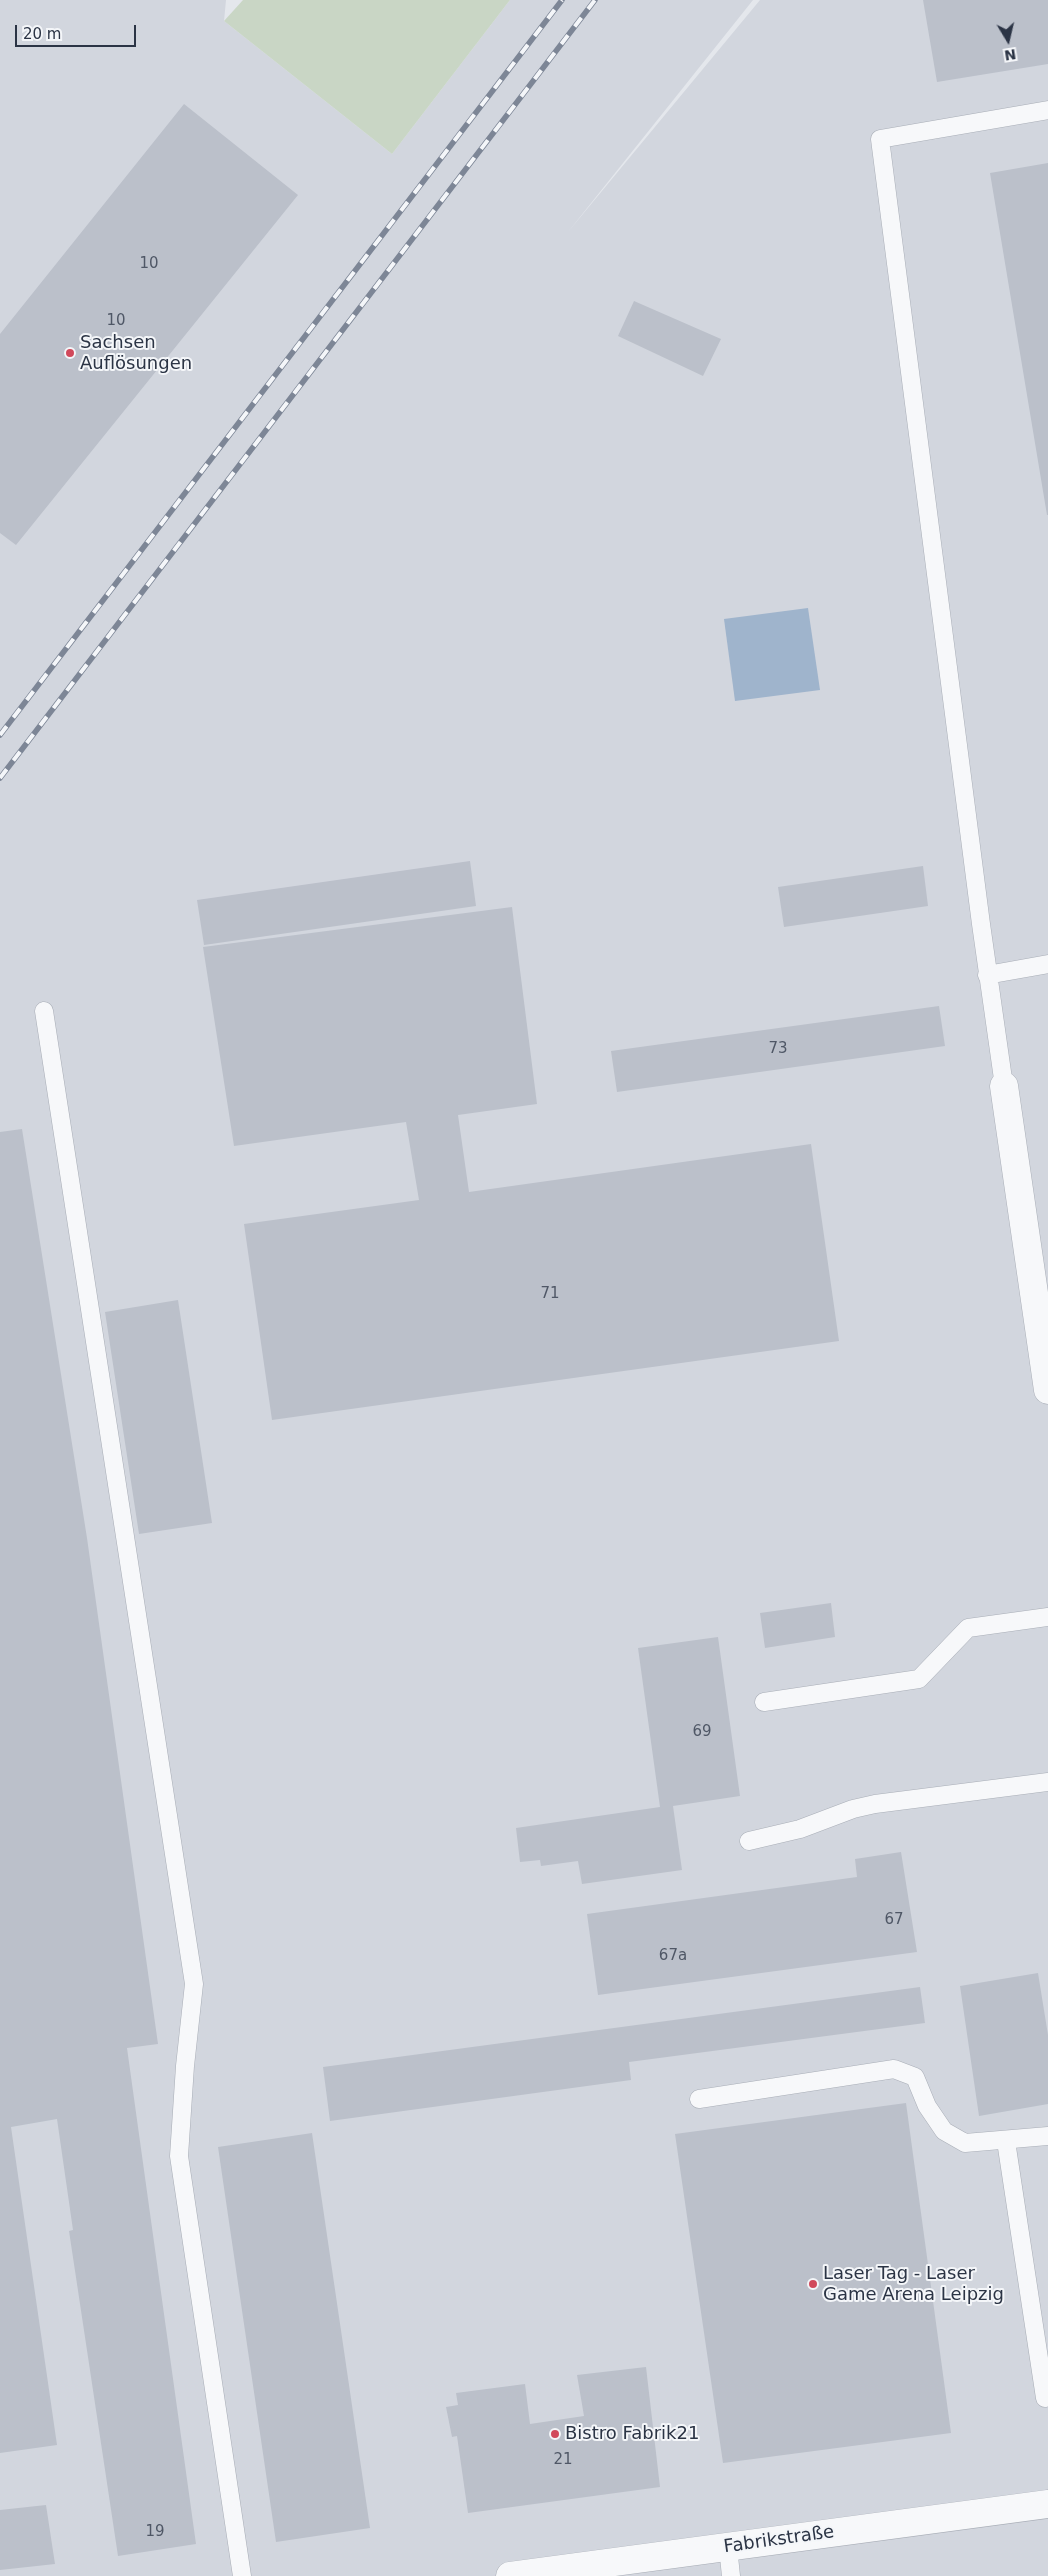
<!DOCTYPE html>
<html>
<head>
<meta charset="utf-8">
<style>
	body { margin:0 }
	#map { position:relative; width:1048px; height:2576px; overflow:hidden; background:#e4e7ec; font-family:"DejaVu Sans",sans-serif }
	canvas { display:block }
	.north { position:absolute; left:983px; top:15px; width:50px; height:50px; -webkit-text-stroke:4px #f4f6f9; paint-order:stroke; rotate:171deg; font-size:14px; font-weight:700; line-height:20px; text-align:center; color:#2b3445 }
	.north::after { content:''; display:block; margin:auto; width:18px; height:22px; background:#2b3445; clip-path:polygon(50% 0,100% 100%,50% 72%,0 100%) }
	.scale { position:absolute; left:15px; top:25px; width:121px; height:22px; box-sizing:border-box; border:2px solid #2b3445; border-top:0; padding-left:6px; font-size:15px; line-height:18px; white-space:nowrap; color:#2b3445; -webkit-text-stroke:4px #f4f6f9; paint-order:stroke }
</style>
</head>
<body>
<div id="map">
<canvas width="1048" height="2576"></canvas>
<div class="north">N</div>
<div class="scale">20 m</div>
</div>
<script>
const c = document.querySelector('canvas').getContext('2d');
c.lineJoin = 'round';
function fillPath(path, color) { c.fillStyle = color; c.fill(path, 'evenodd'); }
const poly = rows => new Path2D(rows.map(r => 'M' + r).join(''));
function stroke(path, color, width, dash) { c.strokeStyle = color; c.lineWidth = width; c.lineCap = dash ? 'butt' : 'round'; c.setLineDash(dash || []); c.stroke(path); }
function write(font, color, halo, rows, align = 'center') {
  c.font = font + ' "DejaVu Sans",sans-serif'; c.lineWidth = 4; c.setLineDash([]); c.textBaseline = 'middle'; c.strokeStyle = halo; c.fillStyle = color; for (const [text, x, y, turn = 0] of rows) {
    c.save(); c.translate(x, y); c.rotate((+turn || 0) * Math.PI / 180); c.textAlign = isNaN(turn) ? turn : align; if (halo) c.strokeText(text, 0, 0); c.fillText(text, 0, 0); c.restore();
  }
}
const built = poly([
	[0,0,226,0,224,21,392,154,510,0,753,0,568,232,760,0,1048,0,1048,2576,0,2576]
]);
const green = poly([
	[243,0,510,0,392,154,224,21]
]);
const water = poly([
	[808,608,820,690,735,701,724,619]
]);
const building = poly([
	[923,0,1048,0,1048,64,937,82],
	[184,104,298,195,16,545,0,533,0,334],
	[1048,163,1048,515,1047,515,990,173],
	[634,301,721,339,703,376,618,336],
	[470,861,476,906,204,945,197,900],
	[923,866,928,906,784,927,778,887],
	[512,907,537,1104,458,1115,469,1192,811,1144,839,1341,272,1420,244,1224,419,1200,406,1122,234,1146,203,947],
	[939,1006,945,1046,617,1092,611,1051],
	[22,1129,87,1538,158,2044,127,2048,196,2544,118,2556,69,2231,73,2230,57,2119,11,2127,57,2445,0,2453,0,1132],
	[178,1300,212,1523,139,1534,105,1312],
	[831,1603,835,1637,765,1648,760,1613],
	[718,1637,740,1796,673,1806,682,1870,582,1884,578,1861,541,1866,540,1860,520,1862,516,1828,660,1807,638,1648],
	[901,1852,917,1952,598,1995,587,1914,857,1877,855,1859],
	[1038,1973,1048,2035,1048,2104,979,2116,960,1986],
	[920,1987,925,2023,629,2062,631,2080,330,2121,323,2067],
	[906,2103,951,2433,723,2463,675,2134],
	[312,2133,370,2528,276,2542,218,2147],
	[646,2367,660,2487,468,2513,457,2436,452,2437,446,2407,458,2405,456,2393,525,2384,530,2424,584,2416,577,2375],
	[46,2505,55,2564,0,2570,0,2510]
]);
const lane = poly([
	[987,975,1048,964],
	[44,1011,194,1984,185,2066,179,2156,242,2576],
	[1004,1086,981,924,880,139,1048,110],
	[764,1702,919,1679,968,1628,1048,1617],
	[749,1841,800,1829,853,1809,875,1804,1048,1782],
	[699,2099,894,2069,915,2077,927,2106,944,2131,965,2143,1048,2136],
	[1006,2141,1045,2398],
	[728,2547,731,2576]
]);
const street = poly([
	[1004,1086,1048,1390],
	[510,2576,1048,2504]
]);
const rail = poly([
	[0,735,562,0],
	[0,778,595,0]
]);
const markers = [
	[70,353,5,"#d1495b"],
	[813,2284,5,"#d1495b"],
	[555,2434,5,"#d1495b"]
];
const numberNames = [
	["10",149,264],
	["10",116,321],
	["73",778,1049],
	["71",550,1294],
	["69",702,1732],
	["67",894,1920],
	["67a",673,1956],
	["21",563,2460],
	["19",155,2532]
];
const poiNames = [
	["Sachsen",80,343],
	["Auflösungen",80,364],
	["Laser Tag - Laser",823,2274],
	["Game Arena Leipzig",823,2295],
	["Bistro Fabrik21",565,2434]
];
const streetNames = [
	["Fabrikstraße",779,2540,-8]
];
fillPath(built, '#d2d6de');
fillPath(green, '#c9d6c5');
fillPath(water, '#9fb4cc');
fillPath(building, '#bbc0ca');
stroke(lane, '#a9aeb7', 19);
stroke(street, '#a9aeb7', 29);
stroke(lane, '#f7f8fa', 18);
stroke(street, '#f7f8fa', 28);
stroke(rail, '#7d8696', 5.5);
stroke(rail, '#f4f6f9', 4, [11]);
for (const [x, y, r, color] of markers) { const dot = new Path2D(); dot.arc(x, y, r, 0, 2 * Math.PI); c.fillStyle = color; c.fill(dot); stroke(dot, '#f4f6f9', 2); }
write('15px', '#4f5766', null, numberNames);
write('18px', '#2b3445', '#f4f6f9', poiNames, 'left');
write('18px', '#2b3445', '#f4f6f9', streetNames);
</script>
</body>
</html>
